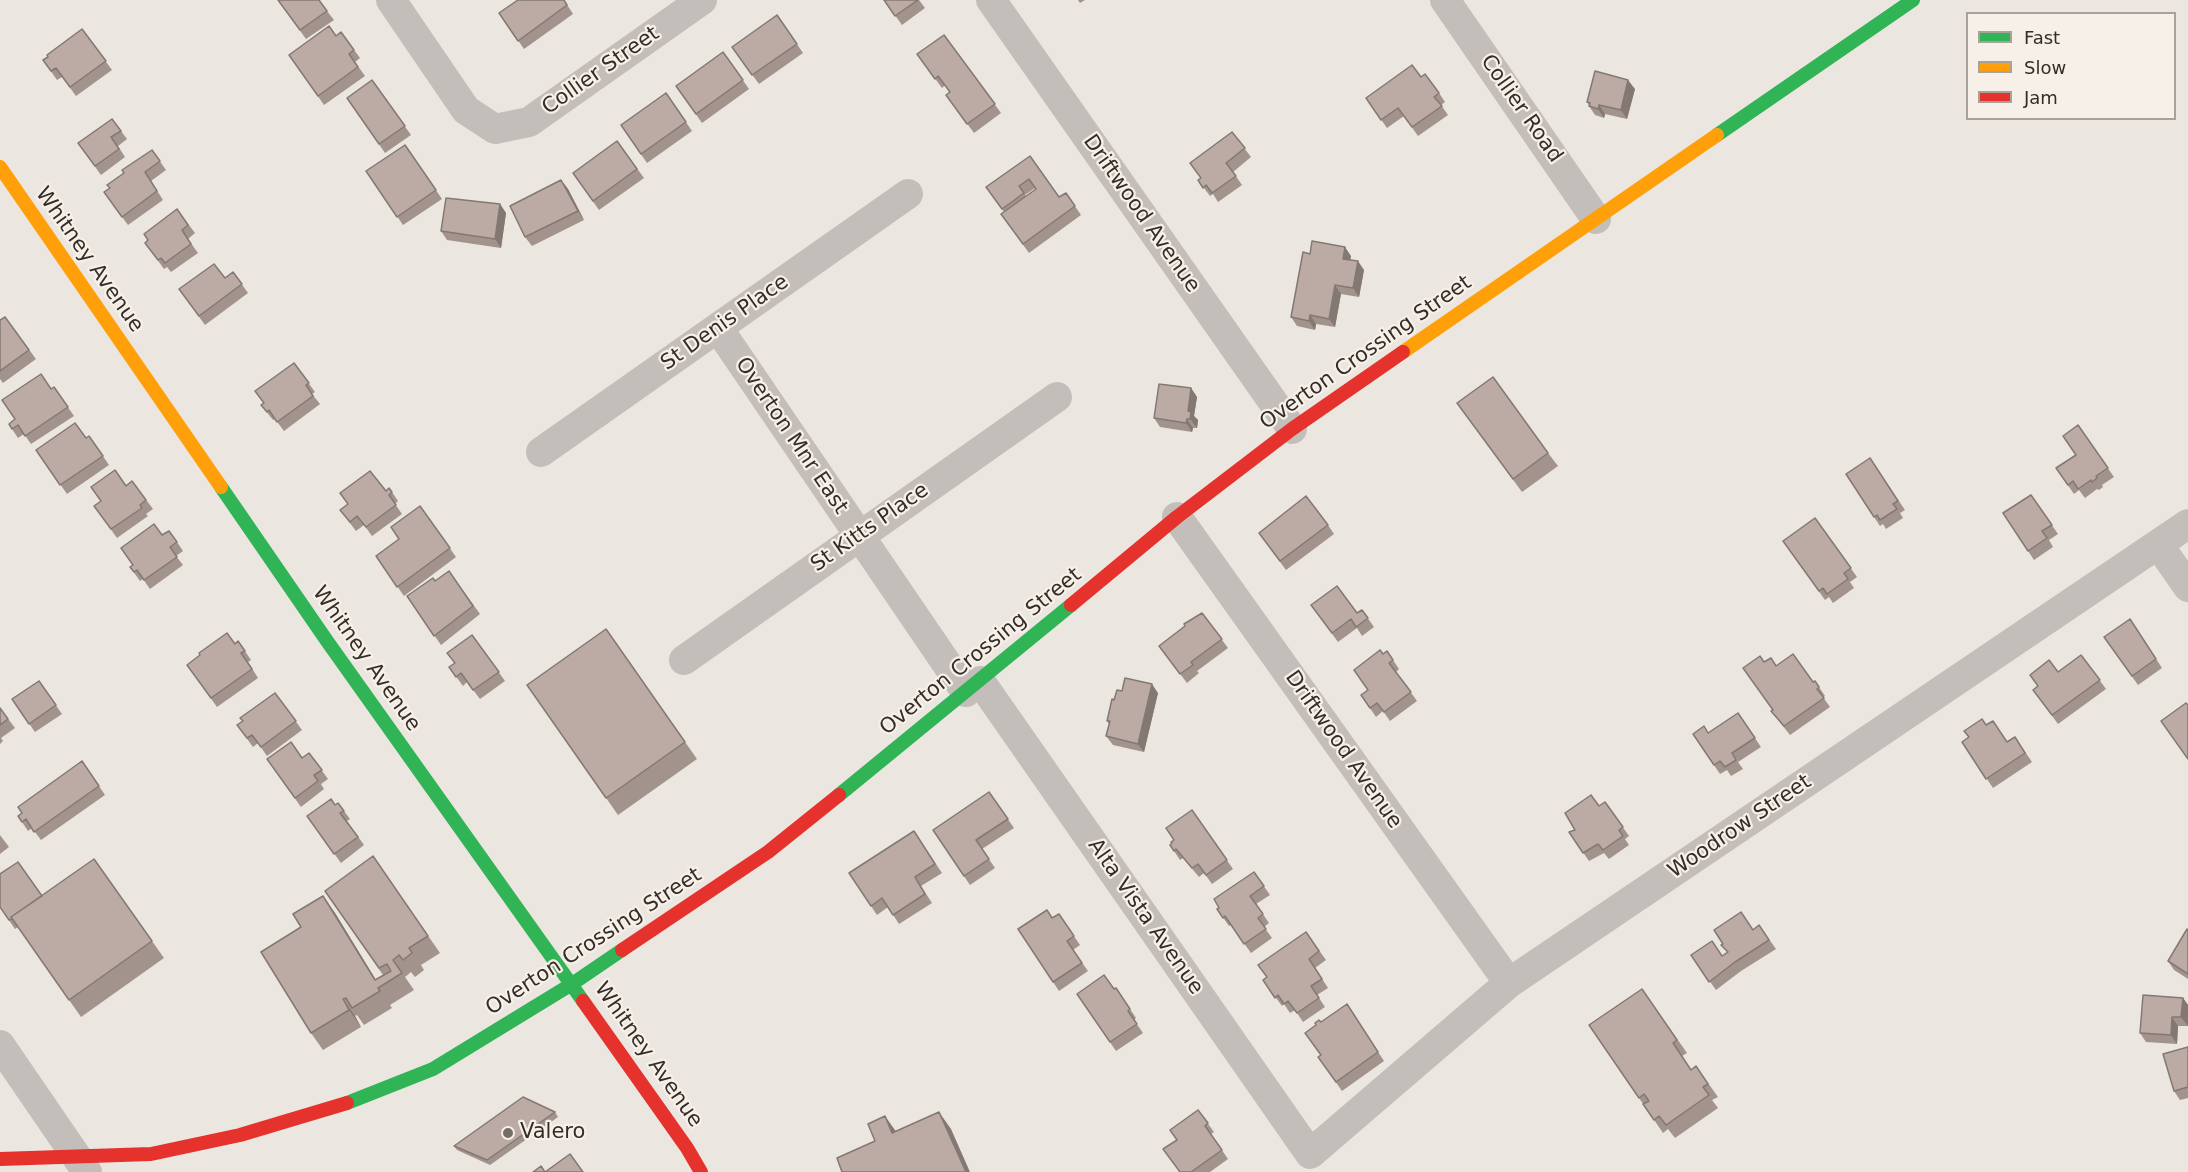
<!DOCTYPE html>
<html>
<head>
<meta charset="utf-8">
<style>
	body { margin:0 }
	#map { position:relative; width:2188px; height:1172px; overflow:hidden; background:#ebe6e0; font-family:"DejaVu Sans",sans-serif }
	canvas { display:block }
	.legend { position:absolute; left:1966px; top:12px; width:210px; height:108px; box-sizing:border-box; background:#f7f0e8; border:2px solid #a9a29b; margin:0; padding:8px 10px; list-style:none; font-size:18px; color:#342c28 }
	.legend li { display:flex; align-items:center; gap:12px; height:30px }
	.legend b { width:30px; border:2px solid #a9a29b }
</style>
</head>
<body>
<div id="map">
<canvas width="2188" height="1172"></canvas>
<ul class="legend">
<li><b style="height:8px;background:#30b455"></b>Fast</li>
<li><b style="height:8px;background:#ff9f0a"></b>Slow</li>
<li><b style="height:8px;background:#e5322d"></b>Jam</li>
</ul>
</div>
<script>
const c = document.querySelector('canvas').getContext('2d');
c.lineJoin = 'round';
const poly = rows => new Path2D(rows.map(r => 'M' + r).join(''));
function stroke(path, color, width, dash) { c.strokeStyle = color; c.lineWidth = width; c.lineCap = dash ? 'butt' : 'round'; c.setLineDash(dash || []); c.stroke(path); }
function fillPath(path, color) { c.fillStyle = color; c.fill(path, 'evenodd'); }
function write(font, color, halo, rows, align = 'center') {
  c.font = font + ' "DejaVu Sans",sans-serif'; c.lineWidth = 4.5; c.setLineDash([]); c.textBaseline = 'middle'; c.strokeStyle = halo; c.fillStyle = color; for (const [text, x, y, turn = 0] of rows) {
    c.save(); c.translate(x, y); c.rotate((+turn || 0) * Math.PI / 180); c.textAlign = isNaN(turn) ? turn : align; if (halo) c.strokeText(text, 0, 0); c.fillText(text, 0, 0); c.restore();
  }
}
const street = poly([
	[391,0,466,110,495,129,529,122,702,0],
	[991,0,1292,429],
	[1445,0,1596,219],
	[718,328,966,692],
	[541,452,908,194],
	[1177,517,1509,983],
	[2158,544,2188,587],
	[684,660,1057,397],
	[980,681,1310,1154,1509,983,2188,524],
	[0,1045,87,1172]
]);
const fast = poly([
	[1717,135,1913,0],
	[221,487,327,641,583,1001],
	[839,795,1071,605],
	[347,1103,433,1069,572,984,622,950]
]);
const slow = poly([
	[0,167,221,487],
	[1403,352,1717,135]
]);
const jam = poly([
	[1071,605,1177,517,1292,429,1403,352],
	[622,950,768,852,839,795],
	[583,1001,687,1148,701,1172],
	[0,1159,151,1154,240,1135,347,1103]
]);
const wall = poly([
	[278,0,327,11,334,20,306,39],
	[564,0,573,14,524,49,499,13],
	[884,0,919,0,925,8,902,25],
	[1078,0,1085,0,1080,3],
	[777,15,803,53,759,84,732,47],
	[82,29,112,70,76,96,62,77,57,80,43,60],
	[341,32,360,58,355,62,365,76,324,105,289,55,336,36],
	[944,35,1001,113,974,133,946,95,950,93,945,85,942,88,917,54],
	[723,52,749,89,702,123,676,86],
	[1421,77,1439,93,1445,102,1441,105,1448,115,1418,136,1404,116,1387,128,1366,98],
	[372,80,411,135,385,153,347,98],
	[1635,89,1627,119,1605,114,1604,118,1595,115,1589,106,1589,105,1587,102],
	[666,93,692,131,647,163,621,125],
	[112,119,127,139,118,146,125,157,101,175,78,143],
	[1232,132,1251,157,1233,172,1242,185,1218,202,1213,194,1210,196,1198,180,1201,178],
	[617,141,644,178,599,210,573,173],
	[405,145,442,199,403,225,366,171],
	[152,150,166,170,151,181,163,200,128,225,104,192,110,188,124,173],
	[1030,156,1059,197,1066,193,1081,215,1029,253,1001,214,1004,212,986,187],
	[1035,188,1036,189,1026,196,1025,195],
	[561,180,568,189,584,220,532,246,525,237],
	[500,204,506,213,501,248,447,240,441,231],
	[177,209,195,233,188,239,198,253,171,272,167,267,164,269,151,251,148,240],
	[1310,254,1351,256,1350,260,1364,270,1359,297,1341,294,1335,327,1316,324,1315,330,1297,326,1291,317],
	[233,272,248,293,205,325,179,289,225,278],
	[5,317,36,359,3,383,0,379,0,320],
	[294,363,315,392,312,394,320,404,284,431,275,419,273,420,261,405],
	[54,387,74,416,31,444,24,434,18,438,12,429,15,419],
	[1191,388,1197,397,1194,416,1198,420,1197,428,1193,428,1192,432,1160,427,1154,418],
	[1457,403,1548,453,1558,466,1522,492],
	[2078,425,2114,477,2102,485,2103,487,2099,490,2097,489,2085,498,2079,490,2074,494,2056,468,2076,455],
	[89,436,109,465,67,494,36,450,86,438],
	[1870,458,1905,510,1900,513,1903,518,1886,529,1883,524,1880,526,1874,517],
	[132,481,153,509,146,514,148,516,117,538,94,506],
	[386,491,392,492,398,501,395,504,402,514,372,536,364,525,356,531,340,510,348,504],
	[2031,495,2058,534,2049,540,2053,547,2034,560,2003,513],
	[420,506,456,557,404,596,376,556,399,539],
	[1815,518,1857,577,1850,582,1854,588,1833,603,1829,597,1825,600,1783,541],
	[1328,525,1334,534,1286,570,1259,533],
	[162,535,177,542,183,551,176,556,183,565,150,589,143,579,140,581,130,567],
	[449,571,480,614,441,645,407,596,435,581],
	[1311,605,1357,613,1362,610,1374,627,1362,636,1357,628,1338,642],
	[1202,613,1228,648,1197,671,1199,673,1187,683,1159,646],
	[2130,619,2162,668,2138,685,2104,637],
	[606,629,697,759,618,815,527,685],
	[472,635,505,681,480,699,467,682,463,686,449,667,455,663],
	[238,641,251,660,248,662,258,678,217,707,187,665,235,644],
	[1387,651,1399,669,1396,672,1417,701,1390,721,1383,711,1376,717,1361,695,1368,690,1383,654],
	[2081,655,2106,689,2058,724,2033,690],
	[1764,662,1776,666,1813,682,1815,681,1825,696,1823,697,1830,707,1790,735,1771,711,1773,710],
	[39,681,62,714,35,732,12,699],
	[1122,691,1158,693,1144,752,1113,745,1106,736,1109,724,1107,721,1114,700],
	[275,693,302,730,267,756,258,743,253,747,237,725],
	[0,708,15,728,1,738,3,741,0,744],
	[1738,713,1761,747,1738,762,1743,769,1731,776,1727,770,1720,774,1693,734,1708,733],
	[1986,725,2007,742,2015,737,2032,762,1993,788,1962,742],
	[309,753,328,779,321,784,324,789,301,807,267,759,302,758],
	[82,761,105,795,41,840,32,828,28,831,18,816],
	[989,792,1014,828,982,849,995,868,970,885,933,830],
	[1605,802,1629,836,1625,839,1629,845,1609,859,1604,853,1589,861,1569,832,1575,830,1599,806],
	[338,803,350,819,347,821,364,845,341,863,307,816,335,805],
	[1192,810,1233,869,1212,884,1204,873,1199,877,1183,858,1180,860,1170,845,1172,843],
	[914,831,942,873,921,886,932,903,899,924,888,907,877,915,871,906],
	[0,835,9,847,0,854],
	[373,856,440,953,421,965,424,970,415,977,411,972,405,977,414,990,390,1005,392,1008,364,1025,357,1015,355,1016,361,1027,323,1050,311,1033,323,896,335,913,376,980,383,975,325,891],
	[94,859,164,958,81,1017,18,927,15,929,0,907,42,896],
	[1254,872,1270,895,1256,904,1269,923,1264,927,1272,938,1251,953,1231,925,1229,926,1217,909],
	[1059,914,1080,945,1073,950,1088,971,1059,991,1018,929,1052,918],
	[1759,925,1776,949,1741,971,1716,990,1691,955,1722,956,1727,952,1721,945,1753,930],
	[2188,930,2188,979,2174,970,2168,961],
	[1306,932,1326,960,1315,968,1328,988,1317,995,1325,1007,1303,1022,1295,1010,1290,1013,1284,1004,1282,1006,1263,980,1267,977],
	[1116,988,1136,1018,1134,1020,1143,1033,1116,1051,1077,994,1114,989],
	[1642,989,1687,1053,1682,1056,1691,1070,1696,1066,1718,1097,1712,1100,1718,1108,1675,1138,1668,1129,1663,1133,1589,1025],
	[2183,998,2188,1005,2188,1026,2178,1026,2177,1044,2146,1042,2140,1033],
	[1347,1004,1384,1061,1342,1091,1318,1057,1321,1055,1321,1022],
	[2188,1047,2188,1098,2180,1100,2174,1091],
	[1198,1110,1214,1132,1211,1134,1228,1159,1210,1172,1180,1172,1177,1140],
	[555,1112,558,1117,490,1165,457,1150,454,1146]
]);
const shadedWall = poly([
	[1628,80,1635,89,1627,119,1621,110],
	[1599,105,1605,114,1604,118,1598,109],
	[561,180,568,189,584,220,578,211],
	[500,204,506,213,501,248,495,239],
	[1345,247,1351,256,1349,267,1343,259],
	[1358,261,1364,270,1359,297,1353,288],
	[1335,285,1341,294,1335,327,1329,319],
	[1310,315,1316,324,1315,330,1309,321],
	[1191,388,1197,397,1194,416,1198,420,1197,428,1190,419,1188,411],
	[1187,419,1193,428,1192,432,1186,423],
	[1152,684,1158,693,1144,752,1138,744],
	[323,896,335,913,380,987,375,980],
	[2183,998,2188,1005,2188,1026,2181,1017],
	[343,999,355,1016,361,1027,349,1010],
	[2172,1017,2178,1026,2177,1044,2171,1035],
	[939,1112,951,1129,970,1172,966,1172],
	[885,1116,897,1133,892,1133]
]);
const building = poly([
	[278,0,319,0,327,11,300,30,278,0],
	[518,0,564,0,567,5,518,41,499,13,518,0],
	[884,0,918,0,895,16,884,0],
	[777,15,797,44,752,75,732,47,777,15],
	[329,26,336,36,341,32,354,50,349,54,358,67,318,96,289,55,329,26],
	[82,29,106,61,70,87,56,68,51,71,43,60,48,57,47,55,82,29],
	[944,35,995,104,967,124,946,95,950,92,938,76,935,79,917,54,944,35],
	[723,52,743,80,696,114,676,86,723,52],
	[1412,65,1421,77,1425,74,1439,93,1434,97,1442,106,1412,127,1398,108,1381,120,1366,98,1412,65],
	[1595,71,1628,80,1621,110,1599,105,1598,109,1589,106,1590,103,1587,102,1595,71],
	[372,80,405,126,379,144,347,98,372,80],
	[666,93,686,122,641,154,621,125,666,93],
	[112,119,121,131,111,137,119,149,95,166,78,143,112,119],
	[1232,132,1245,148,1226,163,1236,176,1212,193,1206,185,1203,188,1198,180,1201,178,1190,163,1232,132],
	[617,141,637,169,593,201,573,173,617,141],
	[405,145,436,190,397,217,366,171,405,145],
	[152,150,160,161,145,172,157,191,122,217,104,192,110,188,107,185,124,173,122,170,152,150],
	[1030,156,1059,197,1066,193,1075,206,1023,244,1001,214,1036,189,1029,179,1019,186,1024,193,1002,209,986,187,1030,156],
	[561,180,578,211,525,237,510,206,561,180],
	[446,198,500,204,495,239,441,231,446,198],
	[177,209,188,225,182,230,191,244,165,263,161,258,158,260,145,243,148,240,144,234,177,209],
	[1312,241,1345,247,1343,259,1358,261,1353,288,1335,285,1329,319,1310,315,1309,321,1291,317,1303,252,1310,254,1312,241],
	[214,264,225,278,233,272,242,284,199,316,179,289,214,264],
	[5,317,29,350,0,371,0,320,5,317],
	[294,363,309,383,306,385,313,396,277,422,269,410,267,412,261,405,264,403,255,391,294,363],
	[41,374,51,389,54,387,68,407,25,436,18,425,12,429,9,424,15,419,2,400,41,374],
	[1493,377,1548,453,1513,479,1457,403,1493,377],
	[1159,384,1191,388,1188,411,1191,412,1190,419,1187,419,1186,423,1154,418,1159,384],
	[75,423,86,438,89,436,103,456,60,485,36,450,75,423],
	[2078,425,2108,468,2096,476,2097,478,2092,482,2091,480,2078,489,2073,481,2068,485,2056,468,2076,455,2063,436,2078,425],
	[1870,458,1898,501,1893,504,1897,509,1880,520,1877,515,1874,517,1846,474,1870,458],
	[115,470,126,486,132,481,146,500,140,505,142,508,111,529,94,506,101,501,91,487,115,470],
	[370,471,386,491,389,488,392,492,389,495,396,505,366,527,357,516,350,522,340,510,348,504,340,493,370,471],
	[2031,495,2052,525,2042,531,2047,538,2028,551,2003,513,2031,495],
	[1306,496,1328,525,1280,561,1259,533,1306,496],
	[420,506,450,548,397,587,376,556,399,539,391,527,420,506],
	[1815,518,1851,568,1844,573,1848,579,1827,594,1823,588,1819,591,1783,541,1815,518],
	[154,524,162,535,169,531,177,542,170,547,177,557,144,580,137,570,134,572,130,567,133,565,121,548,154,524],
	[449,571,473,606,434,636,407,596,433,578,435,581,449,571],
	[1337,586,1357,613,1362,610,1368,618,1356,627,1351,619,1332,633,1311,605,1337,586],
	[1202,613,1222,639,1191,662,1193,665,1180,674,1159,646,1185,626,1184,624,1202,613],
	[2130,619,2156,659,2132,676,2104,637,2130,619],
	[606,629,685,742,606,798,527,685,606,629],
	[227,633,235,644,238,641,245,651,241,653,252,669,211,698,187,665,200,655,199,653,227,633],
	[472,635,499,672,473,690,461,673,456,677,449,667,455,663,447,653,472,635],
	[1380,650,1383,654,1387,651,1393,660,1389,663,1411,692,1384,712,1377,703,1370,708,1361,695,1368,690,1354,670,1380,650],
	[1793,654,1813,682,1815,681,1819,687,1817,689,1824,698,1784,726,1771,711,1773,710,1743,668,1760,656,1764,662,1771,658,1776,666,1793,654],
	[2081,655,2100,680,2052,715,2033,690,2038,686,2030,675,2049,660,2058,672,2081,655],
	[1125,678,1152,684,1138,744,1106,736,1110,721,1107,721,1112,699,1114,700,1117,690,1122,691,1125,678],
	[39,681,56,705,29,724,12,699,39,681],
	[275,693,296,721,261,747,252,735,247,738,237,725,243,721,240,718,275,693],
	[2186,703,2188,705,2188,759,2161,721,2186,703],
	[0,708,8,719,0,725,0,708],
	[1738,713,1755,738,1732,753,1736,760,1725,767,1720,761,1714,765,1693,734,1704,726,1708,733,1738,713],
	[1982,719,1986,725,1993,721,2007,742,2015,737,2025,753,1986,779,1962,742,1969,737,1964,731,1982,719],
	[291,742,302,758,309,753,322,770,314,775,318,781,295,798,267,759,291,742],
	[82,761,99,786,34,832,26,819,22,822,18,816,22,813,18,807,82,761],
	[989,792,1008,819,976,840,989,859,964,876,933,830,989,792],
	[1591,795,1599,806,1605,802,1623,827,1619,830,1623,836,1603,850,1598,844,1583,853,1569,832,1575,830,1565,813,1591,795],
	[331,799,335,805,338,803,344,811,340,813,358,837,334,854,307,816,331,799],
	[1192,810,1227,860,1206,875,1198,864,1192,868,1176,849,1174,851,1170,845,1172,843,1171,842,1174,840,1166,828,1192,810],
	[914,831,935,864,915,877,925,894,893,915,882,898,871,906,849,873,914,831],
	[373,856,428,936,409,948,412,953,403,960,399,955,393,960,402,973,378,988,380,991,352,1008,346,998,343,999,349,1010,311,1033,261,952,301,927,293,914,323,896,375,980,391,971,387,964,379,968,325,891,373,856],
	[94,859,152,941,69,1000,11,917,94,859],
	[18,862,42,896,11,917,12,919,9,920,0,907,0,874,18,862],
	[1254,872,1264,886,1250,896,1263,914,1258,918,1266,929,1244,944,1225,916,1223,918,1217,909,1219,908,1214,899,1254,872],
	[1047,910,1052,918,1059,914,1074,936,1067,941,1082,963,1053,982,1018,929,1047,910],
	[1741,912,1753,930,1759,925,1769,940,1735,962,1709,982,1691,955,1712,941,1722,956,1728,952,1721,945,1723,944,1714,930,1741,912],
	[2187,929,2188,930,2188,974,2168,961,2187,929],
	[1306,932,1319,951,1309,959,1322,979,1311,986,1319,998,1297,1013,1288,1001,1284,1004,1278,995,1275,998,1263,980,1267,977,1258,965,1306,932],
	[1104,975,1114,989,1116,988,1130,1009,1128,1011,1137,1024,1110,1042,1077,994,1104,975],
	[1642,989,1677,1040,1673,1043,1691,1070,1696,1066,1708,1084,1703,1087,1709,1095,1666,1125,1659,1116,1654,1120,1643,1104,1649,1101,1644,1094,1639,1098,1589,1025,1642,989],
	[2143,995,2183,998,2181,1017,2172,1017,2171,1035,2140,1033,2143,995],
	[1347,1004,1378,1052,1336,1082,1318,1057,1321,1055,1305,1033,1316,1025,1315,1023,1319,1020,1321,1022,1347,1004],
	[2188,1047,2188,1087,2174,1091,2163,1054,2188,1047],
	[523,1097,555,1112,487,1160,454,1146,523,1097],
	[1198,1110,1208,1123,1205,1126,1222,1150,1191,1172,1180,1172,1163,1149,1177,1140,1170,1130,1198,1110],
	[939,1112,966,1172,842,1172,837,1158,875,1141,868,1124,885,1116,892,1133,939,1112],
	[570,1154,583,1172,533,1172,541,1166,545,1172,570,1154]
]);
const markers = [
	[508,1133,6,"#746d68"]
];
const streetNames = [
	["Collier Street",601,71,-35],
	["Collier Road",1521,109,55],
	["Driftwood Avenue",1141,214,55],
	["Whitney Avenue",89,260,55],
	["St Denis Place",725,323,-35],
	["Overton Crossing Street",1366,353,-35],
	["Overton Mnr East",791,436,56],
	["St Kitts Place",870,528,-35],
	["Overton Crossing Street",981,652,-39],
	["Whitney Avenue",366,659,55],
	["Driftwood Avenue",1343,750,55],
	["Woodrow Street",1740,827,-34],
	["Alta Vista Avenue",1145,917,55],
	["Overton Crossing Street",594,942,-33],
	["Whitney Avenue",648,1055,55]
];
const poiNames = [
	["Valero",520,1133]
];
stroke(street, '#c3beb9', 30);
stroke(fast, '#30b455', 14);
stroke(slow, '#ff9f0a', 14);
stroke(jam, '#e5322d', 14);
fillPath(wall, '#a2938d');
fillPath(shadedWall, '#847873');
fillPath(building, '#bcaba4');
stroke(building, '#847873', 1.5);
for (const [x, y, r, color] of markers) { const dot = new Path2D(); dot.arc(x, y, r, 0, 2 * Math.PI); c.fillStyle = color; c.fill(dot); stroke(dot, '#f7f0e8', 2); }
write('21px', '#342c28', '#f7f0e8', streetNames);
write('21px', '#342c28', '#f7f0e8', poiNames, 'left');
</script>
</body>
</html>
